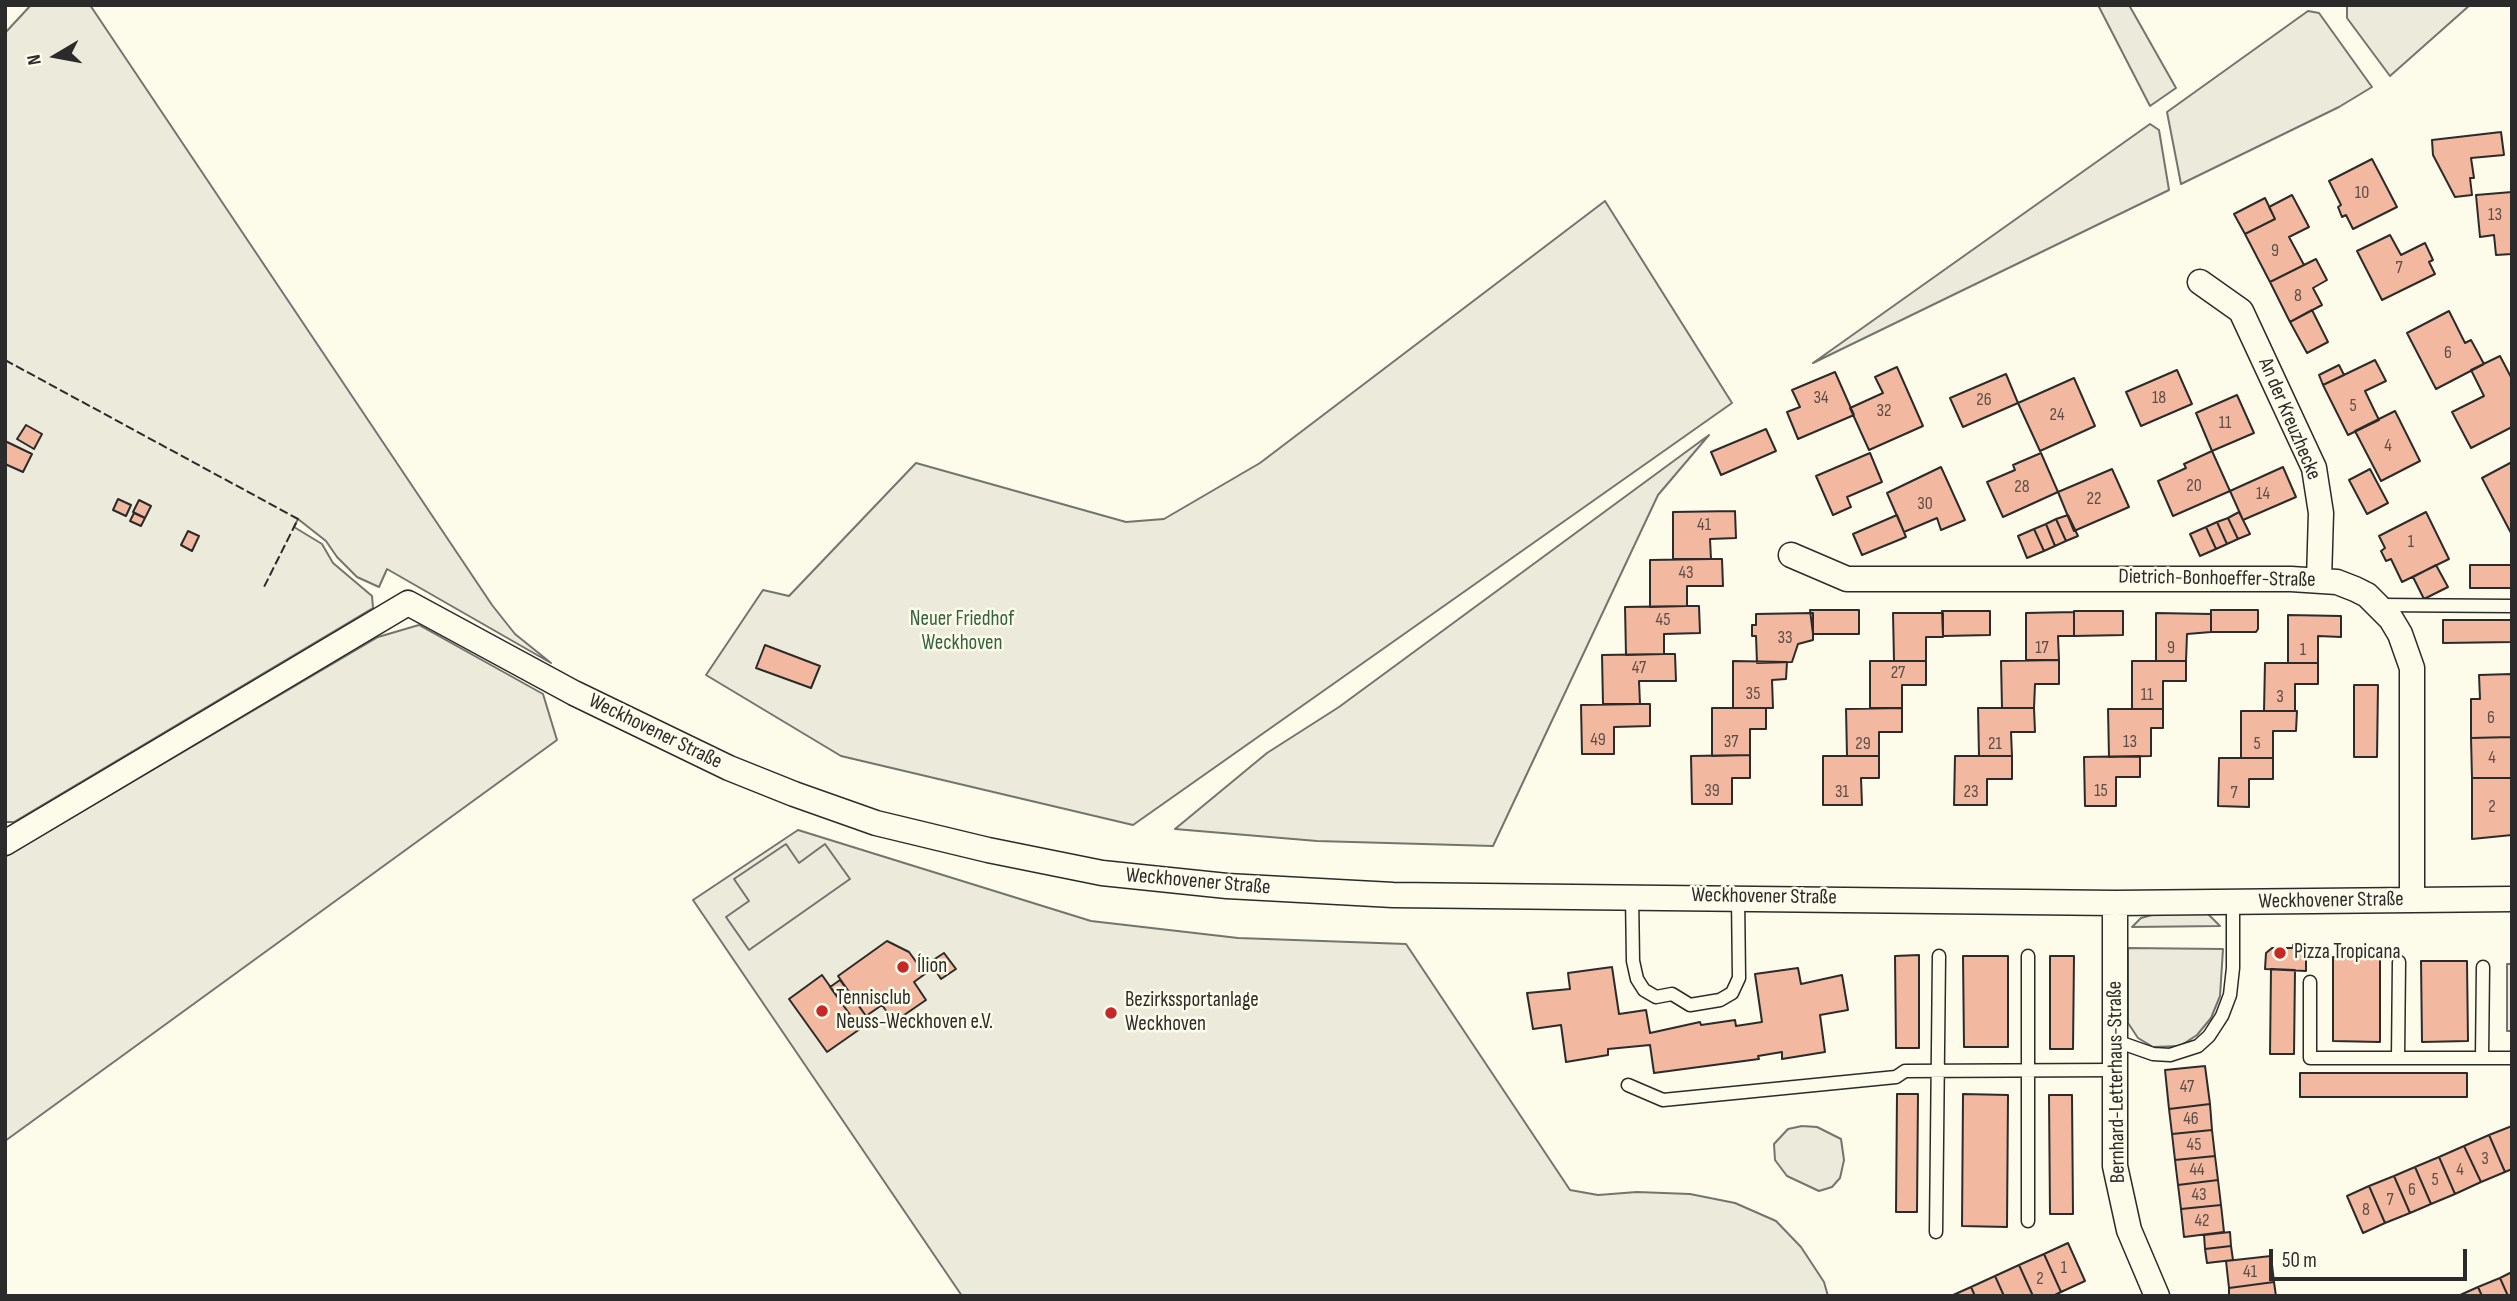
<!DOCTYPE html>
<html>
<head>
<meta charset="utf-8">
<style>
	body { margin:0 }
	#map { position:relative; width:2517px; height:1301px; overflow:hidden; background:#fdfbea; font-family:"Sofia Sans Condensed",sans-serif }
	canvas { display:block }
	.frame { position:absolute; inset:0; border:7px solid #2b2b2b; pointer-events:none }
	.north { position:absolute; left:21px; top:21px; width:70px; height:70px; -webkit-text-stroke:5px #fdfbea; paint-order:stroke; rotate:260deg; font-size:19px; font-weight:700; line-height:28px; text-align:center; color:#2b2b2b }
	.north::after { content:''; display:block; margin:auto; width:24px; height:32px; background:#2b2b2b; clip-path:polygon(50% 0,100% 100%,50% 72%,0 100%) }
	.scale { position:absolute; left:2269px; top:1249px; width:198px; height:32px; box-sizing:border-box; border:4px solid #2b2b2b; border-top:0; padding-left:9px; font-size:21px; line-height:24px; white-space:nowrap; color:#2b2b2b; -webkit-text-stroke:5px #fdfbea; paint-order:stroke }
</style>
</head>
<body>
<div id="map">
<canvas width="2517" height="1301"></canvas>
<div class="frame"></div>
<div class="north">N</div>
<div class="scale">50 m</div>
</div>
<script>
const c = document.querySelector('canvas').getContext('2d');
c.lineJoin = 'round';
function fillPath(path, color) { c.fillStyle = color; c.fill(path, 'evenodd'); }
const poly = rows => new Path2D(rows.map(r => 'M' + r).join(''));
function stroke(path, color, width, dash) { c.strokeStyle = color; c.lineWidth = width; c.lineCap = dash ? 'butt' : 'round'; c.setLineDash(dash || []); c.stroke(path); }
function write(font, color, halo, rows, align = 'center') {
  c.font = font + ' "Sofia Sans Condensed",sans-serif'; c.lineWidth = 5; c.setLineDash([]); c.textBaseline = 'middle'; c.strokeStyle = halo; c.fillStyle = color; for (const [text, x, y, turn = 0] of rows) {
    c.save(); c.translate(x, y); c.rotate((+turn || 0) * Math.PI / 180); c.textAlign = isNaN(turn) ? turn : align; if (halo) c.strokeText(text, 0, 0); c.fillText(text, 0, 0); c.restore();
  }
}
const green = poly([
	[31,5,90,5,492,605,515,634,551,663,387,569,379,587,357,577,337,557,326,541,298,519,294,527,322,544,333,563,372,596,373,608,14,822,5,822,5,33,31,5],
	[2098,5,2129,5,2176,88,2150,106,2098,5],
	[2347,5,2470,5,2390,76,2347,18,2347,5],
	[2308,11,2319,13,2372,87,2339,107,2181,184,2167,112,2308,11],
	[2150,124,2159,130,2169,190,1813,363,2150,124],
	[1605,201,1732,403,1133,825,841,756,706,675,763,590,789,596,916,463,1126,522,1164,519,1260,463,1605,201],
	[1709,435,1658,495,1493,846,1317,841,1175,829,1267,753,1339,707,1709,435],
	[419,625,543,694,557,740,5,1141,5,857,378,637,419,625],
	[798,830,1091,921,1238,938,1406,944,1570,1190,1598,1195,1637,1192,1690,1194,1735,1203,1776,1221,1801,1247,1824,1282,1828,1296,962,1296,693,900,798,830],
	[2159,913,2208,914,2220,926,2132,927,2141,918,2159,913],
	[2128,948,2223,949,2220,996,2211,1018,2197,1035,2180,1046,2153,1047,2138,1038,2128,1023,2128,948],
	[1802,1126,1817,1127,1841,1139,1844,1160,1840,1178,1832,1187,1819,1191,1787,1176,1775,1160,1774,1144,1788,1129,1802,1126]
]);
const parking = poly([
	[786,844,799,863,825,844,850,879,749,950,726,917,749,901,734,879,786,844],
	[2507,964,2512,964,2512,1031,2507,1031,2507,964]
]);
const building = poly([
	[2501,132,2504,155,2471,158,2474,178,2470,178,2472,195,2455,197,2433,155,2432,140,2501,132],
	[2372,159,2397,207,2353,229,2346,215,2342,217,2338,207,2341,205,2329,181,2372,159],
	[2512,192,2512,254,2496,255,2494,235,2480,237,2476,195,2512,192],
	[2292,195,2309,227,2289,237,2304,265,2270,282,2245,234,2275,219,2269,207,2292,195],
	[2265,198,2275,219,2245,234,2234,214,2265,198],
	[2390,235,2401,255,2425,243,2433,260,2429,262,2435,274,2382,300,2357,251,2390,235],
	[2316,259,2327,280,2313,288,2322,305,2290,322,2270,282,2316,259],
	[2312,310,2328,342,2307,353,2290,322,2312,310],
	[2449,311,2465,343,2471,340,2484,364,2436,389,2407,333,2449,311],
	[2500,356,2512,379,2512,427,2471,448,2452,412,2484,396,2471,370,2500,356],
	[2375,360,2386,381,2365,391,2379,420,2348,435,2323,385,2375,360],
	[2339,365,2344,375,2323,385,2319,375,2339,365],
	[1897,367,1923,426,1869,450,1850,408,1883,393,1875,377,1897,367],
	[2177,370,2192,404,2141,426,2126,392,2177,370],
	[1835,372,1854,415,1798,439,1787,412,1800,407,1792,390,1835,372],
	[2006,374,2018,403,1963,427,1950,398,2006,374],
	[2074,378,2095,426,2040,451,2018,403,2074,378],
	[2237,395,2254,433,2212,451,2196,413,2237,395],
	[2395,411,2420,461,2381,481,2355,431,2395,411],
	[26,425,42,434,34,449,17,439,26,425],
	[1766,429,1776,451,1721,475,1711,452,1766,429],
	[5,441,32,454,23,472,5,464,5,441],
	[2212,451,2230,491,2173,516,2158,481,2186,468,2184,464,2212,451],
	[1870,453,1882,482,1847,497,1851,507,1833,515,1816,476,1870,453],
	[2041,453,2058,492,2003,517,1987,482,2015,470,2013,465,2041,453],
	[2512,462,2512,535,2482,478,2512,462],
	[1941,467,1965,520,1941,530,1937,518,1904,532,1887,493,1941,467],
	[2283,467,2296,497,2243,520,2230,491,2283,467],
	[2112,469,2129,507,2074,531,2058,492,2112,469],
	[2370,469,2388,503,2367,514,2349,480,2370,469],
	[118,499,131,505,126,516,113,510,118,499],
	[139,500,151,506,145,518,133,512,139,500],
	[1735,511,1736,538,1710,539,1711,559,1673,559,1673,512,1735,511],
	[2239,512,2250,534,2238,539,2228,518,2239,512],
	[2426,512,2449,559,2402,582,2391,559,2386,561,2381,551,2385,548,2379,536,2426,512],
	[134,513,145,518,141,526,130,521,134,513],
	[1897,515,1906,537,1862,555,1853,534,1897,515],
	[2068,515,2078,536,2066,541,2056,519,2068,515],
	[2228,518,2238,539,2227,544,2217,522,2228,518],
	[2056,519,2066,541,2055,546,2046,524,2056,519],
	[2217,522,2227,544,2216,549,2206,527,2217,522],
	[2046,524,2055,546,2044,551,2034,529,2046,524],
	[2206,527,2216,549,2200,556,2190,534,2206,527],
	[2034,529,2044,551,2027,558,2018,536,2034,529],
	[188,531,199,536,192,551,181,545,188,531],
	[1711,559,1722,559,1723,586,1687,586,1687,606,1650,607,1650,560,1711,559],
	[2436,565,2448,587,2424,599,2413,577,2436,565],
	[2470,565,2512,565,2512,588,2470,588,2470,565],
	[1687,606,1699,606,1700,633,1664,634,1664,654,1626,655,1625,607,1687,606],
	[1810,610,1859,610,1859,634,1813,634,1810,610],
	[2211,610,2258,610,2258,629,2256,632,2211,632,2211,610],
	[1942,611,1990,611,1990,635,1943,636,1942,611],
	[2074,611,2123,611,2123,635,2074,636,2074,611],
	[2074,612,2074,636,2058,636,2059,660,2026,660,2026,613,2074,612],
	[1813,613,1813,640,1798,644,1792,662,1757,663,1756,636,1752,636,1752,625,1756,625,1756,614,1813,613],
	[1893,613,1943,613,1943,637,1926,637,1926,661,1894,661,1893,613],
	[2156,613,2211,614,2211,632,2187,634,2186,661,2156,661,2156,613],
	[2288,615,2341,616,2341,637,2318,636,2318,663,2288,663,2288,615],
	[2443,620,2512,620,2512,642,2443,643,2443,620],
	[765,645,820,666,811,688,756,668,765,645],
	[1664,654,1675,654,1676,681,1639,681,1640,704,1603,704,1602,655,1664,654],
	[2059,660,2059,684,2035,684,2034,708,2002,708,2001,661,2059,660],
	[1733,661,1787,662,1786,679,1772,680,1773,708,1733,708,1733,661],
	[1870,661,1926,661,1926,685,1902,685,1902,708,1870,708,1870,661],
	[2132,661,2186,661,2186,681,2163,681,2163,709,2132,709,2132,661],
	[2265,663,2318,663,2318,684,2295,684,2295,711,2264,711,2265,663],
	[2512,674,2512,737,2471,738,2471,699,2480,699,2479,675,2512,674],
	[2354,685,2378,685,2377,757,2354,757,2354,685],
	[1640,704,1650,704,1650,726,1614,727,1614,754,1582,754,1581,705,1640,704],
	[1712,708,1766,708,1766,729,1750,729,1750,755,1712,756,1712,708],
	[1902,708,1902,732,1879,732,1879,756,1847,756,1846,709,1902,708],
	[1978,708,2034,708,2035,732,2011,732,2012,756,1979,756,1978,708],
	[2108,709,2163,709,2163,728,2151,728,2151,756,2109,757,2108,709],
	[2241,711,2297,711,2296,731,2273,731,2273,758,2241,758,2241,711],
	[2512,737,2512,778,2472,778,2471,738,2512,737],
	[1750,755,1750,778,1732,778,1732,804,1692,804,1691,756,1750,755],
	[1823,756,1879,756,1879,778,1861,778,1862,805,1823,805,1823,756],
	[1955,756,2012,756,2012,779,1987,779,1987,805,1954,805,1955,756],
	[2140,756,2140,777,2116,777,2116,806,2085,806,2084,757,2140,756],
	[2219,758,2273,758,2273,779,2249,779,2249,807,2218,806,2219,758],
	[2472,778,2512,778,2512,835,2472,839,2472,778],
	[887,941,909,952,925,974,914,982,926,1000,894,1022,882,1005,866,1016,838,976,887,941],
	[2293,945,2306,946,2306,971,2265,969,2266,953,2272,948,2293,948,2293,945],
	[944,953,956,969,941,979,930,962,944,953],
	[1919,955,1919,1048,1896,1048,1895,956,1919,955],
	[1963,956,2008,956,2008,1047,1964,1047,1963,956],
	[2050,956,2074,956,2073,1049,2050,1049,2050,956],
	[2333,957,2380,958,2380,1042,2333,1041,2333,957],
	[2421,961,2467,961,2468,1041,2422,1042,2421,961],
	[1612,967,1619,1014,1646,1010,1650,1033,1700,1022,1701,1025,1735,1020,1736,1026,1762,1022,1755,974,1798,968,1801,984,1842,975,1848,1010,1820,1015,1825,1052,1782,1059,1782,1052,1758,1056,1759,1059,1654,1073,1650,1045,1608,1049,1608,1055,1566,1062,1561,1025,1533,1029,1527,993,1570,989,1568,973,1612,967],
	[2271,969,2295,970,2294,1054,2270,1054,2271,969],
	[822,975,860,1029,827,1052,789,999,822,975],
	[840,980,866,1016,856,1023,830,987,840,980],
	[2205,1066,2210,1104,2169,1109,2165,1070,2205,1066],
	[2300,1073,2467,1073,2467,1097,2300,1097,2300,1073],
	[1897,1094,1918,1094,1917,1212,1896,1212,1897,1094],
	[1963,1094,2008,1095,2007,1227,1962,1226,1963,1094],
	[2049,1095,2072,1095,2073,1214,2050,1214,2049,1095],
	[2210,1104,2212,1130,2172,1134,2169,1109,2210,1104],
	[2512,1126,2512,1169,2505,1172,2489,1135,2512,1126],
	[2212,1130,2215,1156,2175,1160,2172,1134,2212,1130],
	[2489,1135,2505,1172,2481,1182,2464,1146,2489,1135],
	[2464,1146,2481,1182,2455,1194,2439,1157,2464,1146],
	[2215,1156,2218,1180,2178,1185,2175,1160,2215,1156],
	[2439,1157,2455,1194,2431,1204,2415,1167,2439,1157],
	[2415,1167,2431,1204,2410,1213,2394,1176,2415,1167],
	[2394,1176,2410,1213,2385,1223,2369,1186,2394,1176],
	[2218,1180,2221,1205,2181,1209,2178,1185,2218,1180],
	[2369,1186,2385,1223,2363,1233,2347,1196,2369,1186],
	[2221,1205,2224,1232,2184,1237,2181,1209,2221,1205],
	[2230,1232,2231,1246,2205,1249,2204,1235,2230,1232],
	[2068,1243,2085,1281,2061,1292,2044,1254,2068,1243],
	[2231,1246,2233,1260,2207,1263,2205,1249,2231,1246],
	[2044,1254,2061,1292,2053,1296,2033,1296,2019,1265,2044,1254],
	[2271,1256,2274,1282,2229,1288,2226,1261,2271,1256],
	[2019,1265,2033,1296,2004,1296,1995,1276,2019,1265],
	[2512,1272,2512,1296,2508,1296,2500,1278,2512,1272],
	[1995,1276,2004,1296,1975,1296,1971,1287,1995,1276],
	[2500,1278,2508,1296,2482,1296,2478,1287,2500,1278],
	[2274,1282,2276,1296,2229,1296,2229,1288,2274,1282],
	[1971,1287,1975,1296,1951,1296,1971,1287],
	[2478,1287,2482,1296,2458,1296,2478,1287]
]);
const service = poly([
	[2379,605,2512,606],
	[1632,895,1633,961,1637,979,1644,990,1656,997,1672,994,1690,1005,1720,1000,1732,993,1739,978,1738,897],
	[2310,982,2310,1058,2512,1058],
	[2116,1041,2153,1054,2170,1055,2198,1046,2209,1036,2222,1016,2230,995,2233,968,2233,902],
	[2398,1058,2399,962],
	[2482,1058,2483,967],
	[1628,1085,1663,1100,1896,1077,1905,1071,2116,1070],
	[2028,1221,2028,956],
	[1936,1232,1939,956]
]);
const minor = poly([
	[2200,282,2241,311,2314,468,2321,513,2319,580],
	[1791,555,1847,579,2291,579,2337,582,2355,589,2367,595,2391,619,2400,634,2412,668,2412,900],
	[5,843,408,603,574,693,729,768,794,794,876,823,988,850,1102,873,1227,886,1393,895,2115,903,2512,899],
	[2115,903,2115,1166,2129,1230,2157,1296]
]);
const fence = poly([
	[5,360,298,519,263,589]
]);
const markers = [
	[2280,953,7,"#c62828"],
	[903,967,7,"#c62828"],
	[822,1011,7,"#c62828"],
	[1111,1013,7,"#c62828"]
];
const numberNames = [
	["10",2362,193],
	["13",2495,215],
	["9",2275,251],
	["7",2399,268],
	["8",2298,296],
	["6",2448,353],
	["34",1821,398],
	["18",2159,398],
	["26",1984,400],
	["5",2353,406],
	["32",1884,411],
	["24",2057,415],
	["11",2225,423],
	["4",2388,446],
	["20",2194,486],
	["28",2022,487],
	["14",2263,494],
	["22",2094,499],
	["30",1925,504],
	["41",1704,525],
	["1",2411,542],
	["43",1686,573],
	["45",1663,620],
	["33",1785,638],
	["17",2042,648],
	["9",2171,648],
	["1",2303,650],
	["47",1639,668],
	["27",1898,673],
	["35",1753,694],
	["11",2147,695],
	["3",2280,697],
	["6",2491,718],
	["49",1598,740],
	["37",1731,742],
	["13",2130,742],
	["29",1863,744],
	["21",1995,744],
	["5",2257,744],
	["4",2492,758],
	["39",1712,791],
	["15",2101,791],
	["31",1842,792],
	["23",1971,792],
	["7",2234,793],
	["2",2492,807],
	["47",2187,1087],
	["46",2191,1119],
	["45",2194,1145],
	["3",2485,1159],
	["44",2197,1170],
	["4",2460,1170],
	["5",2435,1180],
	["6",2412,1190],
	["43",2199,1195],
	["7",2390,1200],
	["8",2366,1210],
	["42",2202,1221],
	["1",2064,1268],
	["41",2250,1272],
	["2",2040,1279]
];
const streetNames = [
	["An der Kreuzhecke",2289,419,67],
	["Dietrich-Bonhoeffer-Straße",2217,579,1],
	["Weckhovener Straße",655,732,26],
	["Weckhovener Straße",1198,882,5],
	["Weckhovener Straße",1764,897,1],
	["Weckhovener Straße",2331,901,-1],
	["Bernhard-Letterhaus-Straße",2117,1082,-91]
];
const parkNames = [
	["Neuer Friedhof",962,620],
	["Weckhoven",962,644]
];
const poiNames = [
	["Pizza Tropicana",2294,953],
	["Ílion",917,967],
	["Tennisclub",836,999],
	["Neuss-Weckhoven e.V.",836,1023],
	["Bezirkssportanlage",1125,1001],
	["Weckhoven",1125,1025]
];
fillPath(green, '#ecebdb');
stroke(green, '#74746e', 2);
fillPath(parking, '#eceadb');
stroke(parking, '#74746e', 2);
fillPath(building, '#f2b8a0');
stroke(building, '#2b2b2b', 2);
stroke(service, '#2b2b2b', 15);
stroke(minor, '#2b2b2b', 27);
stroke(service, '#fdfbea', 12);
stroke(minor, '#fdfbea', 24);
stroke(fence, '#2b2b2b', 2, [9, 3.5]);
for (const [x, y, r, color] of markers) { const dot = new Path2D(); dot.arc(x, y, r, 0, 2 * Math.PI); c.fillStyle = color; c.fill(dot); stroke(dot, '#fdfbea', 2.5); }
write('18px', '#5d4e48', null, numberNames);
write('21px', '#2b2b2b', '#fdfbea', streetNames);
write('21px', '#34623c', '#fdfbea', parkNames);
write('21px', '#2b2b2b', '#fdfbea', poiNames, 'left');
</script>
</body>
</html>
